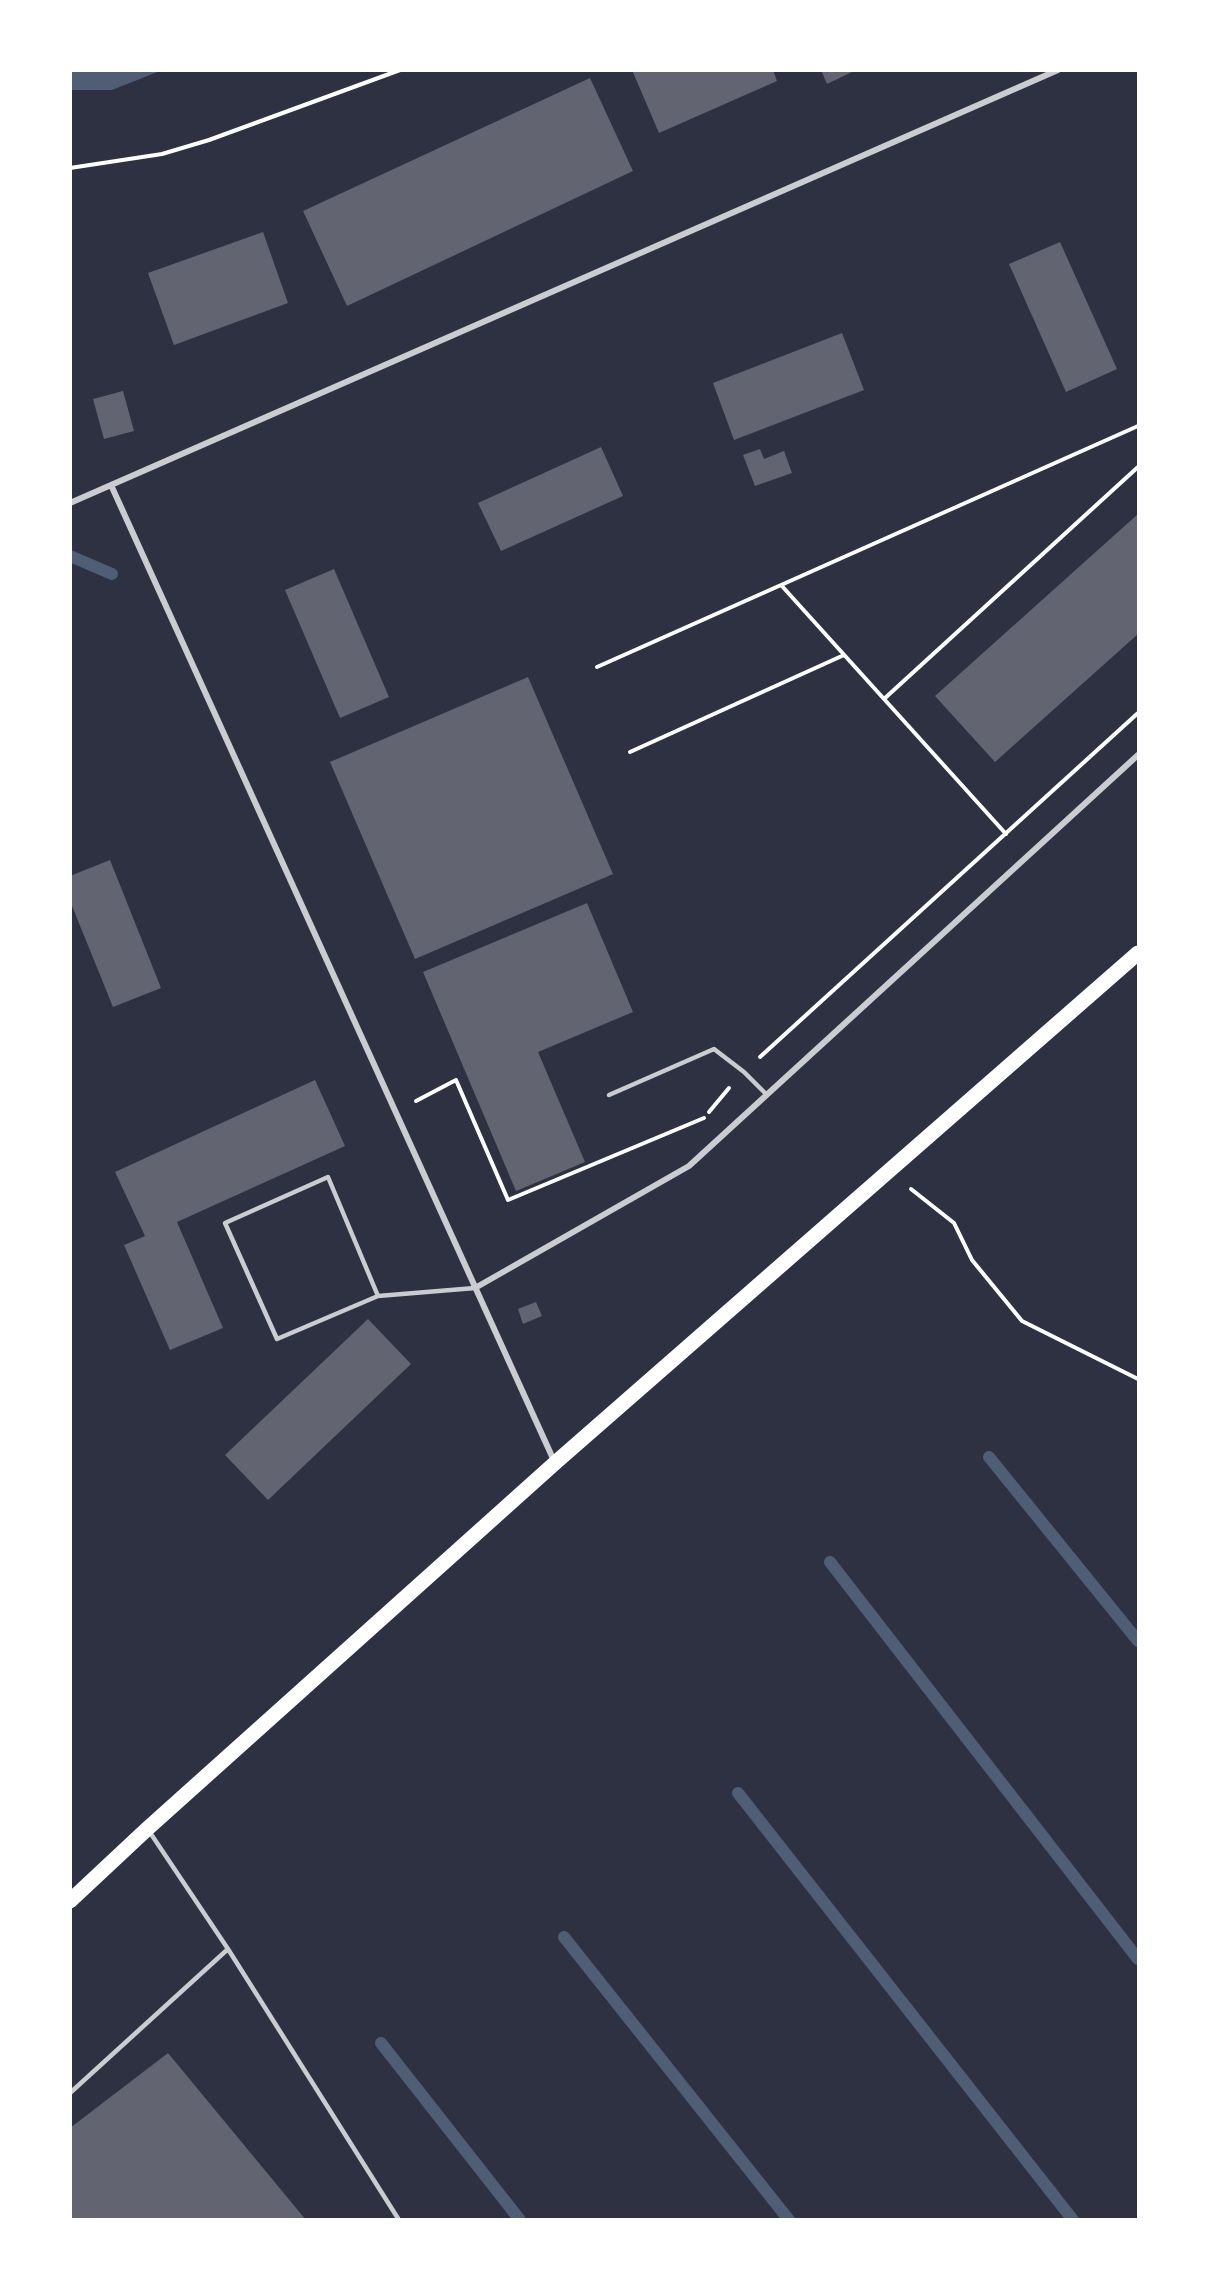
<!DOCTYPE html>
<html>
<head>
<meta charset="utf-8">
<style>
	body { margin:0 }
	#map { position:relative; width:1209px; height:2290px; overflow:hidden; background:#2d3142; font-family:"DejaVu Sans",sans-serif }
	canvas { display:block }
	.frame { position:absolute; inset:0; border:72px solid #fff; pointer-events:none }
</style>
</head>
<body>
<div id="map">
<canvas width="1209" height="2290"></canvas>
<div class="frame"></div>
</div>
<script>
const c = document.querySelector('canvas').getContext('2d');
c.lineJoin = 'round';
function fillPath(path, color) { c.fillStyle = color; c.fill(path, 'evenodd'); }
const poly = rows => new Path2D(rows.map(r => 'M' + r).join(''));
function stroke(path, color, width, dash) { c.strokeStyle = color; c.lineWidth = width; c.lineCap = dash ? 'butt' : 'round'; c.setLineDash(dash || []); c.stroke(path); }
const water = poly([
	[70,71,71,70,160,71,112,90,71,90]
]);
const stream = poly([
	[70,556,112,574],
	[989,1457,1138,1641],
	[830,1562,1138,1959],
	[738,1793,1073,2220],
	[564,1937,789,2220],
	[381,2043,520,2220]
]);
const building = poly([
	[632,70,773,70,777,81,659,133],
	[821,70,856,70,827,84],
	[590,78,633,171,347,306,303,211],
	[263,232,288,303,174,345,148,273],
	[1060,242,1117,369,1066,392,1009,264],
	[842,333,864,390,734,440,713,383],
	[123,391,134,431,104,439,93,399],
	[601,447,623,496,501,551,478,503],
	[760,449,764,459,784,451,792,473,755,486,743,455],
	[1138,514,1138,634,995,762,935,696],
	[334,569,389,697,340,718,285,590],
	[528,677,613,874,415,959,330,762],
	[110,860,161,988,113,1007,70,901,70,876],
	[587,903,633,1012,538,1052,585,1162,516,1191,423,972],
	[315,1080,345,1146,177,1222,223,1328,170,1350,124,1245,145,1236,115,1172],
	[536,1302,542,1316,523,1324,518,1309],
	[368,1319,411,1364,268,1500,225,1455],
	[168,2053,306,2220,70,2220,70,2128]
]);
const path = poly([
	[70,168,162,154,209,140,400,70],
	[781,585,1006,834],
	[597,667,1138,426],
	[884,699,1138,467],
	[630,752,844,655],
	[760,1057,1138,713],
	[416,1101,456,1080,508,1200,704,1118],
	[709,1112,729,1088],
	[911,1189,954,1223,972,1260,1022,1321,1138,1379]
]);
const service = poly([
	[609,1095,714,1049,744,1072,766,1094],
	[378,1296,328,1177,225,1223,277,1339,378,1296,475,1288],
	[149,1831,228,1949,399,2220],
	[70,2093,228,1949]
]);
const minor = poly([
	[111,485,555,1463],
	[70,503,1058,70],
	[475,1288,689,1166,1138,755]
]);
const primary = poly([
	[70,1901,147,1829,555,1463,1138,953]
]);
fillPath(water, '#4f5d75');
stroke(stream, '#4f5d75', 12);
fillPath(building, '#626471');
stroke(path, '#fff', 4);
stroke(service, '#caccd0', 4.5);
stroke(minor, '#caccd0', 6);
stroke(primary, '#fff', 15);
</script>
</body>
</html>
